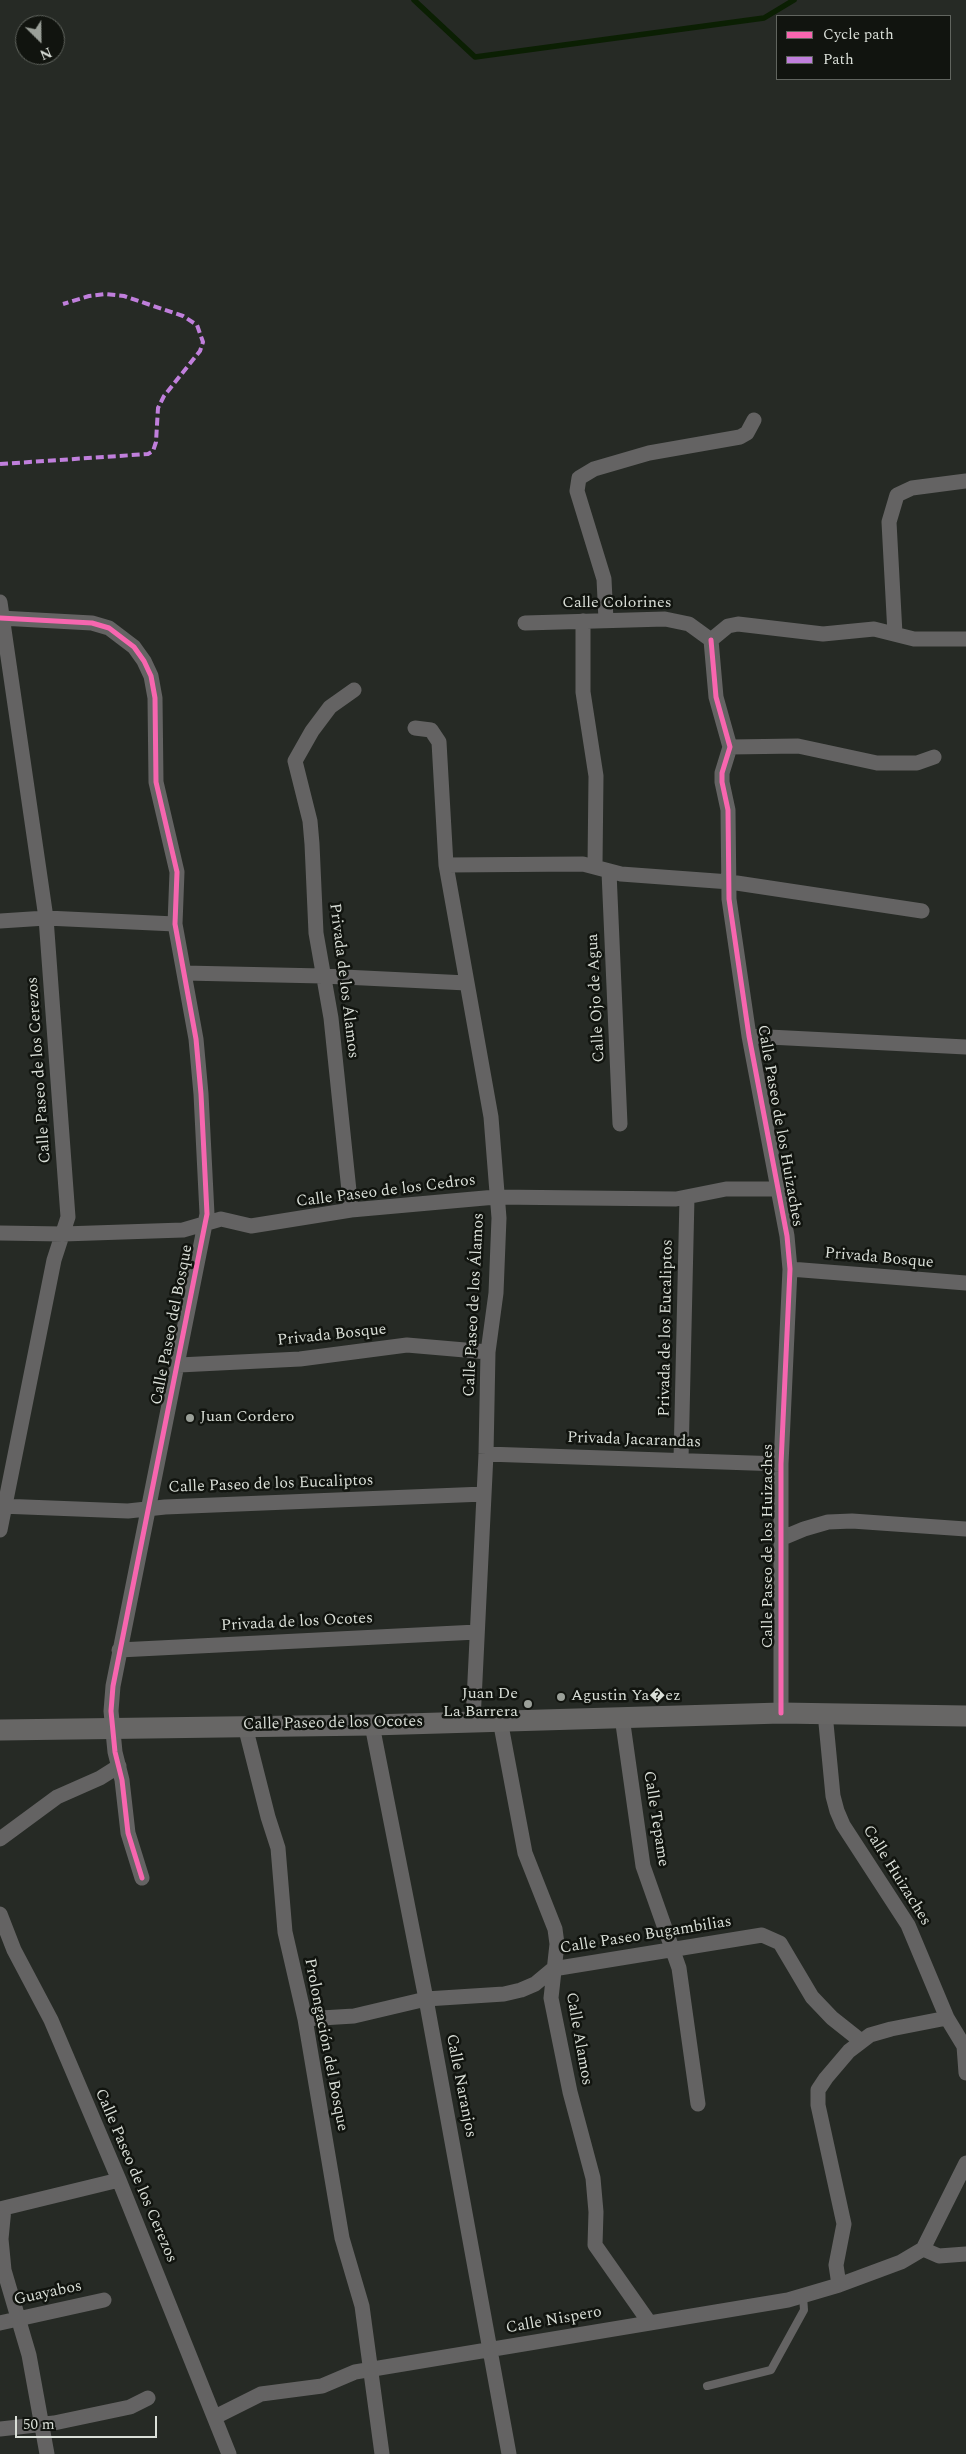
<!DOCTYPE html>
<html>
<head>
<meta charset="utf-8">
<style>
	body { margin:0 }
	#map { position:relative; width:966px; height:2454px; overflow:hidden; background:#262a25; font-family:Spectral,serif }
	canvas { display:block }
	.legend { position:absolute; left:776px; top:15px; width:175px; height:65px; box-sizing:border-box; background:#11140f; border:1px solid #61655f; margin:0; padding:6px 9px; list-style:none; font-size:15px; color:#dadfd8 }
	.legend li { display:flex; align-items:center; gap:10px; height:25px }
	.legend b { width:25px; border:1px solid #61655f }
	.north { position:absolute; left:15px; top:15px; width:50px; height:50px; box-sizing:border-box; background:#11140f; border:1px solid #61655f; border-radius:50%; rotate:157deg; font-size:14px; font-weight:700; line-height:20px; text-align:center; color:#dadfd8 }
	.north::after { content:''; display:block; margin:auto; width:18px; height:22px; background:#9ba099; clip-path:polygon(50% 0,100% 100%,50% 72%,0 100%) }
	.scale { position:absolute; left:15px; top:2416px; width:142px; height:22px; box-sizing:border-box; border:2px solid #dadfd8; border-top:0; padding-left:6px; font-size:15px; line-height:18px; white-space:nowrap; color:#dadfd8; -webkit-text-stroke:4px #11140f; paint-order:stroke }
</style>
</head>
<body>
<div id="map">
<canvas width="966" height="2454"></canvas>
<ul class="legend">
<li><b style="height:6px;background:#f766af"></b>Cycle path</li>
<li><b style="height:6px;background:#c07fdc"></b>Path</li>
</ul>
<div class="north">N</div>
<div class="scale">50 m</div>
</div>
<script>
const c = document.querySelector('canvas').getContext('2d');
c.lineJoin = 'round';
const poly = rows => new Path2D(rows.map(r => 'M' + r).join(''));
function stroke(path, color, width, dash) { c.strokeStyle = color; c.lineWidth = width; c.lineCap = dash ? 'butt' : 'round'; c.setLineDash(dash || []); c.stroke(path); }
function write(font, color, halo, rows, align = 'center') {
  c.font = font + ' Spectral,serif'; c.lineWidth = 5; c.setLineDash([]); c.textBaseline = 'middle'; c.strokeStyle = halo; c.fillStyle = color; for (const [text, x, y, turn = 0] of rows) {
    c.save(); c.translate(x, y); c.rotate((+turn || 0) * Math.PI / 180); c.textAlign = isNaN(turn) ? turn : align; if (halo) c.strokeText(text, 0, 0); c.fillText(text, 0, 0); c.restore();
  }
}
const stream = poly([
	[414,0,475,57,764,18,794,0]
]);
const lane = poly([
	[707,2386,771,2370,804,2310,803,2296]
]);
const street = poly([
	[0,602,46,918,68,1217,54,1260,0,1530],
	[0,618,92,623,109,628,134,647,144,661,151,676,155,698,156,782,177,872,175,924,196,1039,201,1094,207,1214,113,1686,111,1711,115,1752,122,1780,128,1833,142,1878],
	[606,620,604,579,577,491,579,478,594,469,649,453,740,437,747,433,754,420],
	[583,621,583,692,596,776,595,865],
	[525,623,665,619,689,624,711,640],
	[895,634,889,522,897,495,912,488,966,481],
	[711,640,716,697,730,747,722,773,722,782,728,810,729,899,749,1036,787,1236,790,1269,781,1464,781,1713],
	[711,640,728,626,738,624,823,634,874,629,914,639,966,639],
	[415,728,431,730,439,742,446,865,491,1117,499,1218,496,1293,488,1352,486,1454,473,1721],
	[730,747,798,746,877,763,917,763,934,757],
	[446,865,583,864,621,874,730,882,922,911],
	[609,872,620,1124],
	[0,921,46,918,175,924],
	[184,973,323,976,467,983],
	[749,1036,966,1047],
	[351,1210,331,1018,316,933,312,844,310,821,295,761,312,731,330,707,354,690],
	[0,1233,63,1234,183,1230,221,1219,251,1226,351,1210,496,1197,676,1199,726,1189,777,1189],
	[790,1269,966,1283],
	[179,1365,300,1359,407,1345,488,1352],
	[486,1454,781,1464],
	[681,1460,687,1197],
	[0,1506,128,1511,165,1507,484,1494],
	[780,1539,804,1529,828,1522,852,1521,966,1529],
	[119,1650,477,1632],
	[825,1713,833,1796,837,1811,843,1825,908,1925,947,2018,964,2046,966,2073],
	[622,1717,643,1866,679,1968,698,2104],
	[500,1720,525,1853,555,1929,557,1944,551,1998,570,2092,593,2178,596,2212,595,2245,649,2322],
	[372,1725,426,1999,509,2454],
	[245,1726,268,1817,278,1848,285,1932,305,2019,342,2238,362,2306,382,2454],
	[0,1839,57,1797,100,1778,119,1766],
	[0,1914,14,1950,51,2020,119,2180,229,2454],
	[305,2019,354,2016,426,1999,504,1994,521,1990,535,1984,553,1969,762,1935,780,1943,812,1997,832,2018,861,2041],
	[4,2208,1,2239,4,2270,29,2355,47,2454],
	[0,2209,119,2180],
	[923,2249,939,2256,966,2254],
	[839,2285,836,2265,844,2224,818,2105,818,2090,826,2078,849,2051,870,2035,891,2029,947,2018],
	[0,2323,104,2300],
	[215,2417,261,2394,322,2386,355,2372,788,2300,839,2285,901,2262,923,2249,966,2163],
	[0,2429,54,2423,130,2407,148,2398]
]);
const secondary = poly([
	[0,1730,372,1725,781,1713,966,1716]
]);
const quiet = poly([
	[0,464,148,454,153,451,156,442,158,408,164,396,200,351,203,342,197,325,183,316,124,296,105,294,89,296,63,304]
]);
const cycleway = poly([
	[0,618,92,623,109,628,134,647,144,661,151,676,155,698,156,782,177,872,175,924,196,1039,201,1094,207,1214,113,1686,111,1711,115,1752,122,1780,128,1833,142,1878],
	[711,640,716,697,730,747,722,773,722,782,728,810,729,899,749,1036,787,1236,790,1269,781,1464,781,1713]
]);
const markers = [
	[190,1418,5,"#9ba099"],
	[561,1697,5,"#9ba099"],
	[528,1704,5,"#9ba099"]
];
const streetNames = [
	["Calle Colorines",617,604],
	["Privada de los Álamos",343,981,83],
	["Calle Ojo de Agua",597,998,-93],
	["Calle Paseo de los Cerezos",40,1070,-94],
	["Calle Paseo de los Huizaches",779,1126,80],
	["Calle Paseo de los Cedros",386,1192,-7],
	["Privada Bosque",879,1259,5],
	["Calle Paseo de los Álamos",475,1305,-87],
	["Calle Paseo del Bosque",173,1325,-79],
	["Privada de los Eucaliptos",667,1328,-89],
	["Privada Bosque",332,1336,-6],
	["Privada Jacarandas",634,1441,2],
	["Calle Paseo de los Eucaliptos",271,1485,-2],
	["Calle Paseo de los Huizaches",769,1546,-90],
	["Privada de los Ocotes",297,1623,-3],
	["Calle Paseo de los Ocotes",333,1724,-1],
	["Calle Tepame",655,1819,81],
	["Calle Huizaches",896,1876,58],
	["Calle Paseo Bugambilias",646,1936,-9],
	["Calle Alamos",578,2039,80],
	["Prolongación del Bosque",325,2045,79],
	["Calle Naranjos",460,2086,79],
	["Calle Paseo de los Cerezos",135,2176,67],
	["Guayabos",48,2294,-12],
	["Calle Nispero",554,2321,-10]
];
const poiNames = [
	["Juan Cordero",200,1418],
	["Juan De",518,1695,"right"],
	["La Barrera",518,1713,"right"],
	["Agustin Ya�ez",571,1697]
];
stroke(stream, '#0b1f03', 5.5);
stroke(lane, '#646363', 8);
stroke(street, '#646363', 15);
stroke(secondary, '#676665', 21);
stroke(quiet, '#c07fdc', 4, [8, 4]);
stroke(cycleway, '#f766af', 5);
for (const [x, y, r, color] of markers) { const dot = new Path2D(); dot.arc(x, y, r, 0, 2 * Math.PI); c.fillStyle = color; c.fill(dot); stroke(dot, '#11140f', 2); }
write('16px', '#dadfd8', '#11140f', streetNames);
write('16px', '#dadfd8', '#11140f', poiNames, 'left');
</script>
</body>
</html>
